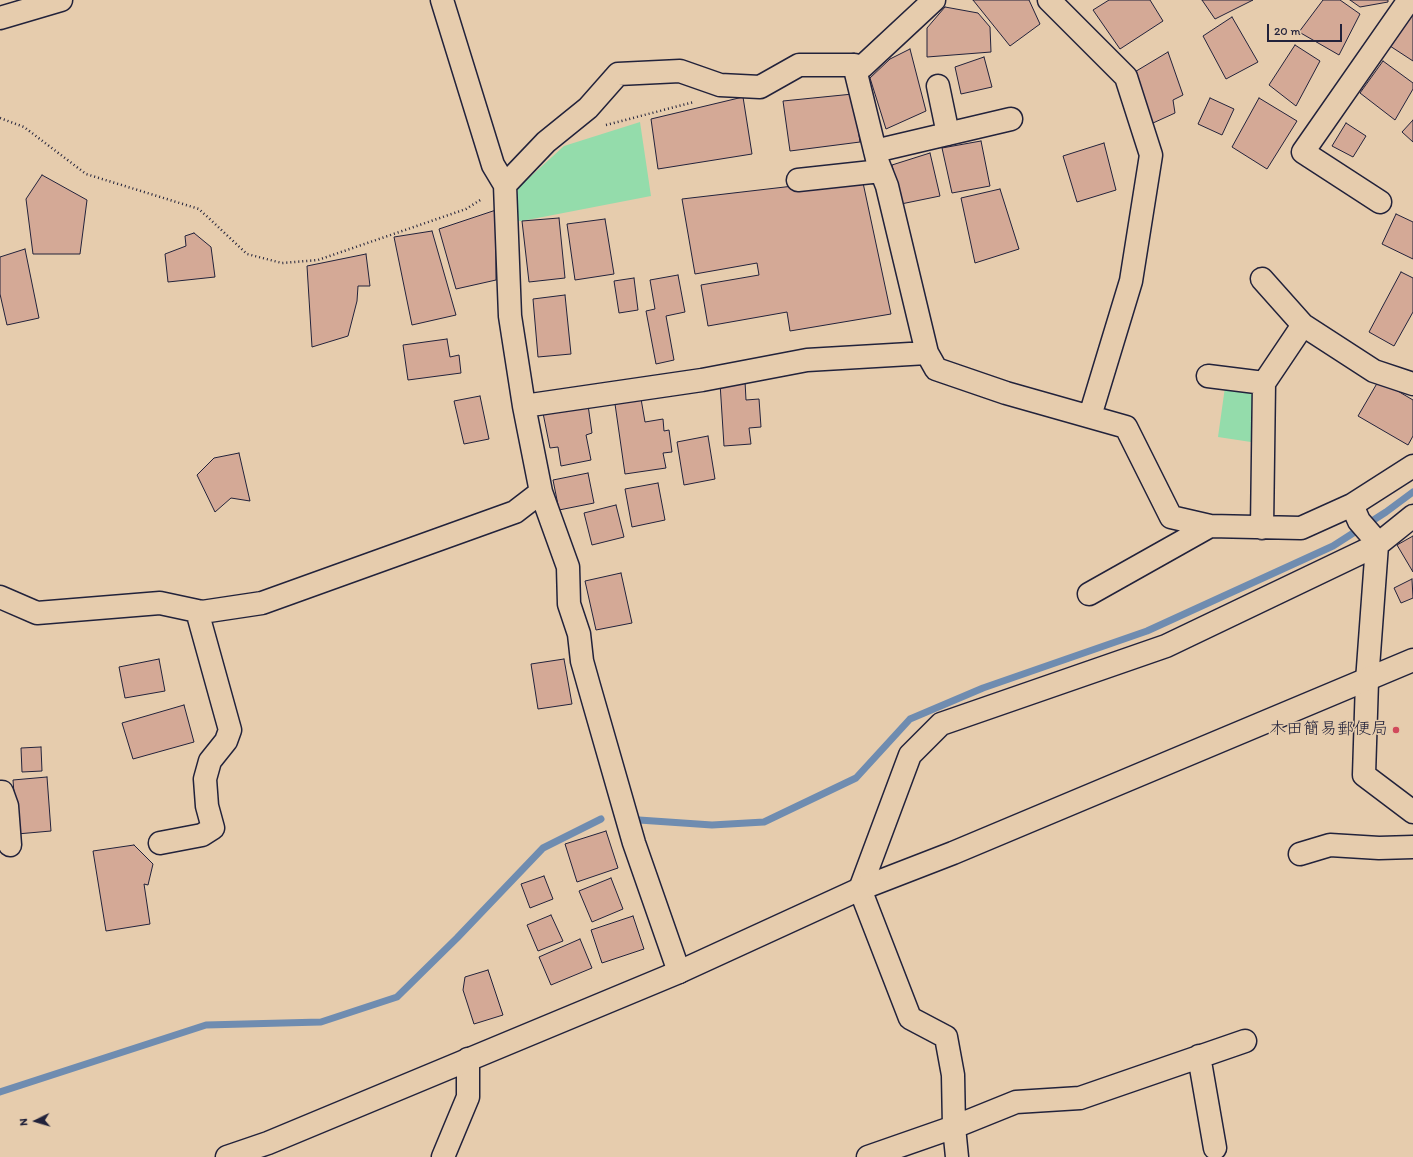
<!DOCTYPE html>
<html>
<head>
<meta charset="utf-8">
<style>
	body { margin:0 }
	#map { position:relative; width:1413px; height:1157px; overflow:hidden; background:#e6ccad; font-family:Itim,sans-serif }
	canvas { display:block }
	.north { position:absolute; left:16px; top:1101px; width:40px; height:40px; -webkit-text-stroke:3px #e6ccad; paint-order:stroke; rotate:265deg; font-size:11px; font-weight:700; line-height:16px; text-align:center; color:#22223b }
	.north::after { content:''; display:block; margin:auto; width:14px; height:18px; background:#22223b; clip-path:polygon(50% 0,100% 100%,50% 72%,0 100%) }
	.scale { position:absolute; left:1267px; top:24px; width:75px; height:18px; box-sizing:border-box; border:2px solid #22223b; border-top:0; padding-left:5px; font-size:12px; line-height:14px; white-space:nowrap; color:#22223b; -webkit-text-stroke:3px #e6ccad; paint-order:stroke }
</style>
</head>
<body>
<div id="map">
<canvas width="1413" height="1157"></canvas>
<div class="north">N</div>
<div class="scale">20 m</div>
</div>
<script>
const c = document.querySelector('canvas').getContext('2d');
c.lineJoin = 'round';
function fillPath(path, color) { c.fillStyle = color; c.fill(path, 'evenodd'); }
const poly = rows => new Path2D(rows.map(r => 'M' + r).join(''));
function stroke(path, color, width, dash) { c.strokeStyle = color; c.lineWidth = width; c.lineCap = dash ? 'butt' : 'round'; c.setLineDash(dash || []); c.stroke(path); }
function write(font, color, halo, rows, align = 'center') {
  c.font = font + ' Itim,"Klee One",sans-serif'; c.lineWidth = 3; c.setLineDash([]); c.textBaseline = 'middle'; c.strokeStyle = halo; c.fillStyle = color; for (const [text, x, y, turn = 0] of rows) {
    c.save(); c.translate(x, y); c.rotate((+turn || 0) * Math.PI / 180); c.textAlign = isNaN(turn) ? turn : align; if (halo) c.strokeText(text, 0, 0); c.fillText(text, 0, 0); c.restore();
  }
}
const green = poly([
	[640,122,651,196,522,221,513,221,518,188,564,146],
	[1225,387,1257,391,1251,442,1218,437]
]);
const stream = poly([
	[639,820,712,825,764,822,856,778,910,719,983,688,1147,631,1333,546,1386,512,1413,492],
	[0,1092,206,1025,321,1022,397,997,457,938,543,848,601,819]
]);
const building = poly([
	[973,0,1029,0,1040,24,1010,46,973,0],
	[1109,0,1150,0,1163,21,1120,49,1093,10,1109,0],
	[1202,0,1253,0,1215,19,1202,0],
	[1323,0,1340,0,1360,14,1339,55,1299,32,1323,0],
	[1350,0,1388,0,1388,2,1360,7,1350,0],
	[945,7,978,13,990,27,991,52,927,57,927,28,945,7],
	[1413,10,1413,61,1390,46,1413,10],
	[1232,17,1258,62,1226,79,1203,36,1232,17],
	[1295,45,1320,61,1296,106,1269,85,1295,45],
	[910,49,926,111,886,129,870,78,890,59,910,49],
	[1168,52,1183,95,1173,100,1175,113,1153,123,1133,73,1168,52],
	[984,57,992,87,961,94,955,67,984,57],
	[1383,61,1413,83,1413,89,1395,120,1360,93,1383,61],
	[853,94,860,142,790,151,783,101,853,94],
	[743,97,752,154,658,169,651,119,743,97],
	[1210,98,1234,109,1222,135,1198,124,1210,98],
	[1259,98,1297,121,1267,169,1232,147,1259,98],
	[1413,120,1413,142,1402,132,1413,120],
	[1346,123,1366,136,1353,157,1332,146,1346,123],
	[981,141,990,186,952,193,942,148,981,141],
	[1104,143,1116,190,1077,202,1063,156,1104,143],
	[930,153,940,196,901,204,892,165,930,153],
	[42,175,87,200,80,254,33,254,26,199,42,175],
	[862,178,891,314,790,331,787,312,708,326,701,285,759,275,757,263,695,274,682,199,862,178],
	[1000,189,1019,249,975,263,961,198,1000,189],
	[496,210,496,280,456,289,439,229,496,210],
	[1396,214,1413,222,1413,259,1382,244,1396,214],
	[559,218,565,278,529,282,522,221,559,218],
	[605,219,614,274,575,280,567,224,605,219],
	[432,231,456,315,412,325,394,237,432,231],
	[194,233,211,247,215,277,168,282,165,254,186,246,185,236,194,233],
	[25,249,39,318,7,325,0,294,0,257,25,249],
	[366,254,370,286,358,286,357,301,348,336,312,347,307,266,366,254],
	[1401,272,1413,278,1413,312,1394,346,1369,332,1401,272],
	[678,275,685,312,666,316,674,360,656,364,646,311,655,309,650,280,678,275],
	[634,278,638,310,619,313,614,281,634,278],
	[565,295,571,354,538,357,533,299,565,295],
	[447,339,450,357,459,355,461,373,408,380,403,345,447,339],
	[1379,380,1413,400,1413,436,1408,445,1358,416,1379,380],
	[745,381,746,400,759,399,761,427,749,428,751,444,724,446,720,383,745,381],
	[640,393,645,422,663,419,664,431,669,430,672,452,663,453,666,468,625,474,614,397,640,393],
	[480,396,489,439,464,444,454,401,480,396],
	[588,405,592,433,586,435,591,460,561,466,558,447,550,448,543,413,588,405],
	[708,436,715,479,684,485,677,442,708,436],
	[239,453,250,501,231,498,215,512,197,475,214,458,239,453],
	[588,473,594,503,559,510,553,480,588,473],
	[658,483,665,520,632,527,625,489,658,483],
	[616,505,624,537,592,545,584,513,616,505],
	[1413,536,1413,572,1397,545,1413,536],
	[621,573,632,623,596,630,585,581,621,573],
	[1412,579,1413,598,1401,603,1394,588,1412,579],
	[159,659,165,691,125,698,119,667,159,659],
	[564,659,572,704,538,709,531,664,564,659],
	[184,705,194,742,133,759,122,723,184,705],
	[41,747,42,771,22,772,21,748,41,747],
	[47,777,51,831,17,834,13,780,47,777],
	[606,831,618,868,577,882,565,844,606,831],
	[134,845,153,864,148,885,144,884,150,924,106,931,93,851,134,845],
	[544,876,553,899,530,908,521,884,544,876],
	[611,878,623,909,592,922,579,891,611,878],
	[551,915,563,941,538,951,527,925,551,915],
	[633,916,644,949,602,963,591,930,633,916],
	[580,939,592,968,551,985,539,957,580,939],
	[488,970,503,1015,474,1024,463,990,465,977,488,970]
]);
const path = poly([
	[0,118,24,127,86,174,199,209,247,254,282,263,318,260,466,209,482,199],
	[606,125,694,102]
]);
const minor = poly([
	[442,0,493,165,505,185,510,316,524,406,541,492,568,567,569,604,579,634,582,661,589,686,634,843,679,972],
	[1049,0,1126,77,1151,155,1131,281,1090,416],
	[0,18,61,0],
	[854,65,878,163,887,186,927,353],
	[938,86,948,134],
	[875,151,1011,119],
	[798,180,881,171],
	[505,185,546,142,588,108,618,74,680,71,720,85,760,87,799,65,854,65,862,67,934,0],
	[1380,202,1303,152,1409,0],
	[1262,279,1303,325,1374,371,1413,384],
	[1208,376,1264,383],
	[524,406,702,380,807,360,927,353,936,369,1006,393,1126,427,1171,517,1210,526,1301,528,1352,505,1359,521,1372,536,1377,545,1367,681,1364,775,1413,812],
	[1352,505,1413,466],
	[1262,528,1264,383,1303,325],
	[1089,594,1210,526],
	[0,597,37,613,160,603,202,612,262,603,515,512,541,492],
	[0,792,2,792,7,806,10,845],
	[160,843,202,835,213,828,207,806,205,779,210,761,226,741,230,730,197,611],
	[1300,854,1330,845,1379,848,1413,847],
	[1199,1056,1215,1148],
	[443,1157,468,1097,468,1059],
	[868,1157,954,1127,1016,1102,1080,1098,1245,1041],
	[957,1157,954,1127,953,1075,946,1037,910,1018,860,889,910,755,941,724,1166,646,1377,545,1413,516]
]);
const tertiary = poly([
	[227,1157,268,1143,679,972,860,889,953,853,1413,660]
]);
const markers = [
	[1396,730,4,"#d1495b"]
];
const poiNames = [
	["木田簡易郵便局",1388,730]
];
fillPath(green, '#94dcab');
stroke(stream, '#6f8cb0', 7);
fillPath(building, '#d4a996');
stroke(building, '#22223b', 1);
stroke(minor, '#22223b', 25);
stroke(tertiary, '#22223b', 25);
stroke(path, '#22223b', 2.5, [1, 3]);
stroke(minor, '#e6ccad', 22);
stroke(tertiary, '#e6ccad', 22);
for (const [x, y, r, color] of markers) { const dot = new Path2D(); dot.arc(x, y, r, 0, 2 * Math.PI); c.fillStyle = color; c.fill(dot); stroke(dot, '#e6ccad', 1.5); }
write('17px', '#22223b', '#e6ccad', poiNames, 'right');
</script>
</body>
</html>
